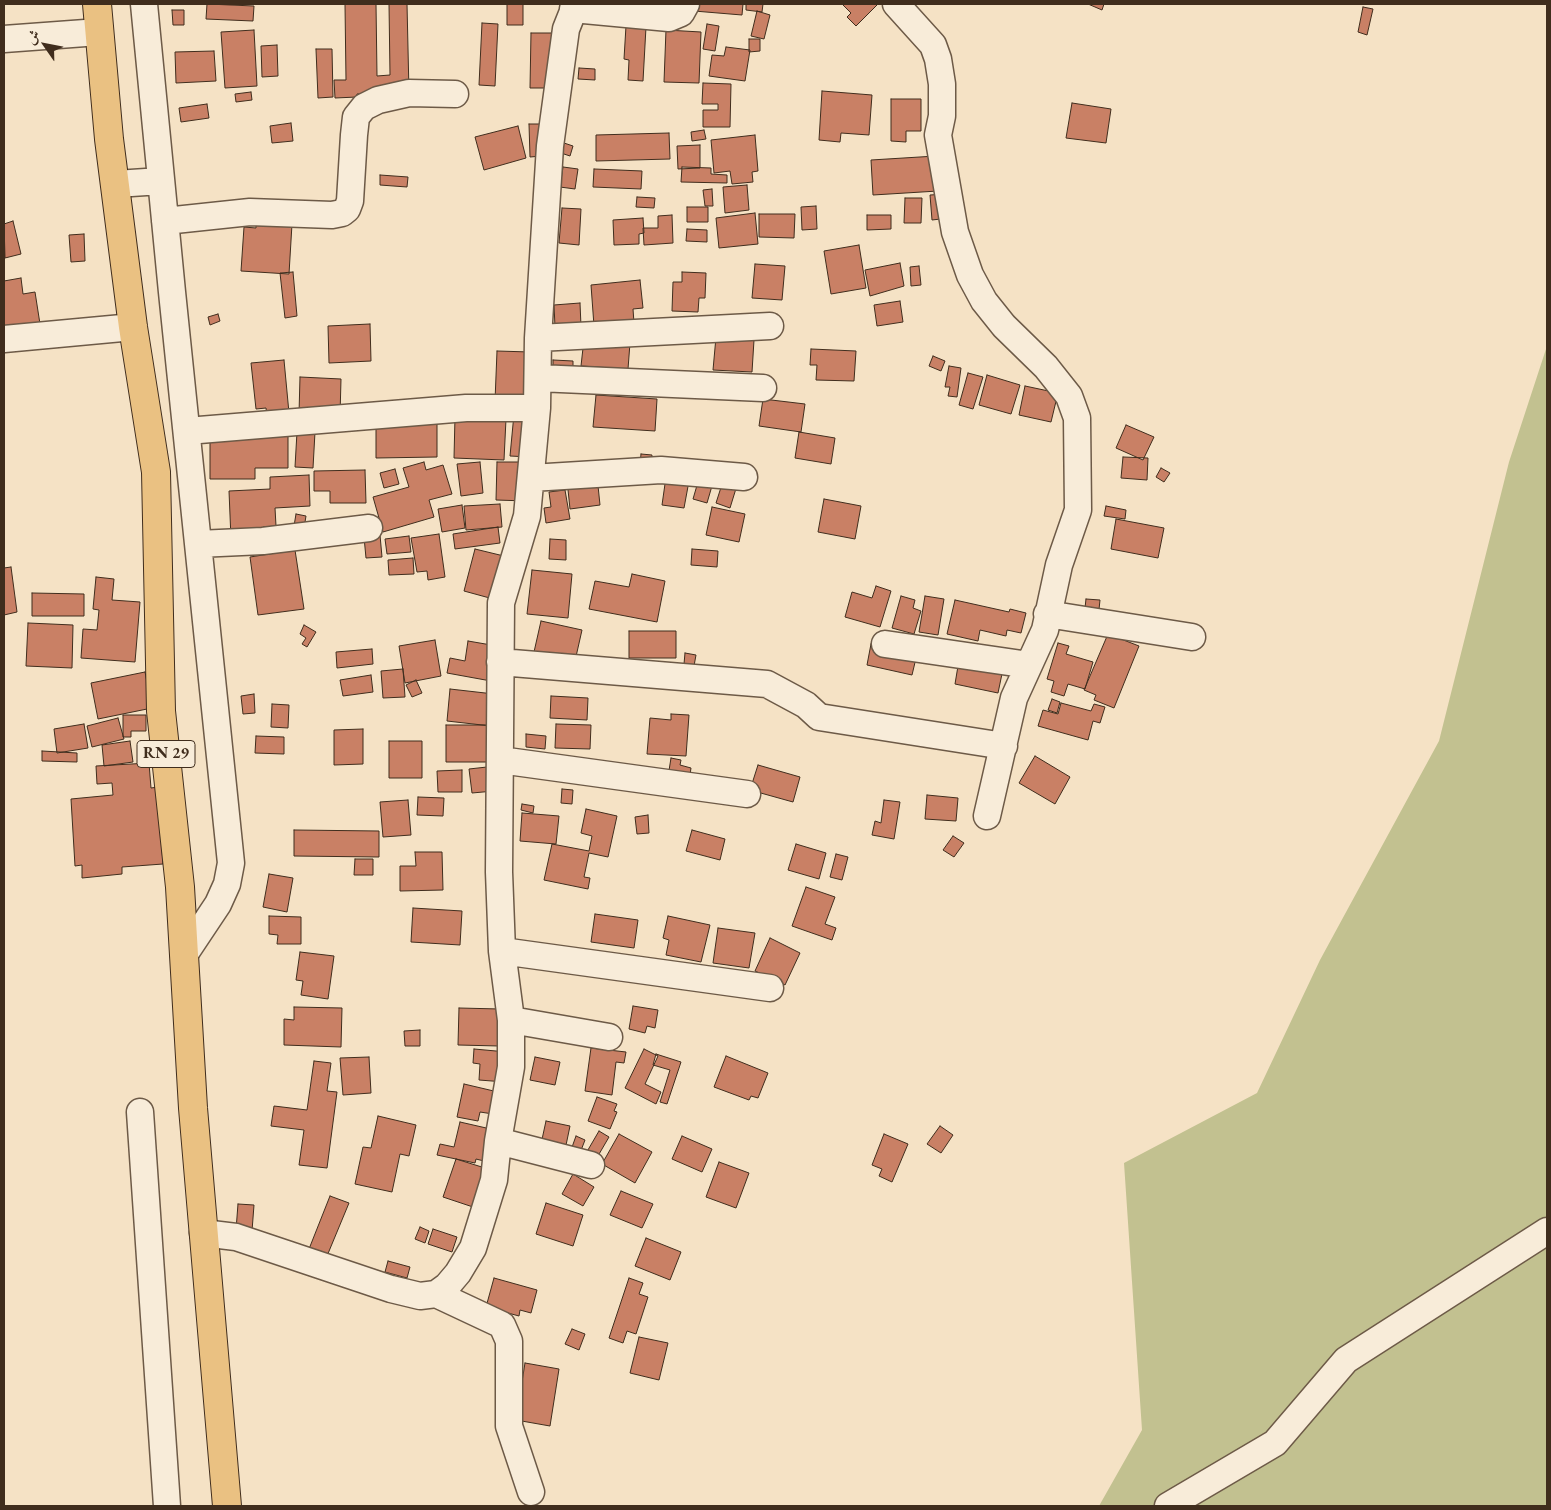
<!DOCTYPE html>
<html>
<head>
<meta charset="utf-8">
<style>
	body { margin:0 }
	#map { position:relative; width:1551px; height:1510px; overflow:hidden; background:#f5e2c5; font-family:"EB Garamond",Amiri,serif }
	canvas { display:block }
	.frame { position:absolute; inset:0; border:5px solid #402d1d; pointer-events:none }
	.north { position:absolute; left:20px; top:20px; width:50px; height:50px; -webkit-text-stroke:4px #f8ecd9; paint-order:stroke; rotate:303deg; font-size:14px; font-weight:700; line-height:20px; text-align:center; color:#402d1d }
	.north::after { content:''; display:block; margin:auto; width:18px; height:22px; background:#402d1d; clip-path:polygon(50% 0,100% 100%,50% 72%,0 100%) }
</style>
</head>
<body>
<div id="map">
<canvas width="1551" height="1510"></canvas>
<div class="frame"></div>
<div class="north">ش</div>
</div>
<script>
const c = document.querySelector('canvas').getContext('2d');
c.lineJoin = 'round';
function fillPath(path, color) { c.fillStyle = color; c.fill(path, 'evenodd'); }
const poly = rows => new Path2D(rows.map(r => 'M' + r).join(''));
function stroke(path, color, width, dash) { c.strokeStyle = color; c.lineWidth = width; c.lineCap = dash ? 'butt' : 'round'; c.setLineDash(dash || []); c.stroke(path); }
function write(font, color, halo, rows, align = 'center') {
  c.font = font + ' "EB Garamond",serif'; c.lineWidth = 4; c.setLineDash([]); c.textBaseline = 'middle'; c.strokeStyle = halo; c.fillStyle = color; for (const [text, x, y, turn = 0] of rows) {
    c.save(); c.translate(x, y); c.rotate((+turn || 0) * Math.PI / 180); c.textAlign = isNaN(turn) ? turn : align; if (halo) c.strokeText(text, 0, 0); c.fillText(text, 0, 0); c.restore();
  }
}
const green = poly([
	[1547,346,1547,1506,1099,1506,1142,1430,1124,1163,1257,1093,1320,960,1439,741,1509,462]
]);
const building = poly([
	[207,4,254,6,253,21,206,19,207,4],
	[345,4,376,4,377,76,390,75,389,4,407,4,409,93,357,94,357,97,335,98,334,80,346,80,345,4],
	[507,4,523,4,523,25,507,25,507,4],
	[695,4,743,4,742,15,694,11,695,4],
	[746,4,763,4,762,12,746,10,746,4],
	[842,4,878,4,856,26,847,17,851,13,842,4],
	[1088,4,1104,4,1102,10,1088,4],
	[1363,7,1373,9,1367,35,1358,32,1363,7],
	[172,10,184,10,184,25,173,25,172,10],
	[757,11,770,15,764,39,751,36,757,11],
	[482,23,498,24,495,86,479,85,482,23],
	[707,24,719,26,715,51,703,49,707,24],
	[626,26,646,27,643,81,628,80,629,60,624,59,626,26],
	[254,30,257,86,225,88,221,32,254,30],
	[666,30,701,32,699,83,664,82,666,30],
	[531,33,554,33,553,88,530,88,531,33],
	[749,39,760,39,760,51,749,52,749,39],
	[277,45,278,76,262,77,261,46,277,45],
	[726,47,750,50,745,81,709,76,712,55,724,56,726,47],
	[316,49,332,49,333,97,318,98,316,49],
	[214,51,216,81,176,83,175,52,214,51],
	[579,68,595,69,595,80,578,79,579,68],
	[703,83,731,84,730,127,703,127,703,110,718,110,718,104,702,104,703,83],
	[822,91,872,95,869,135,841,133,840,142,819,140,822,91],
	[251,92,252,100,236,102,235,94,251,92],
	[891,99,921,99,921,131,906,131,906,142,891,141,891,99],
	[1072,103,1111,109,1106,143,1066,138,1072,103],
	[207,104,209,118,181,122,179,108,207,104],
	[291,123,293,141,272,143,270,126,291,123],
	[529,124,542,124,542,156,530,157,529,124],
	[518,126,526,158,484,170,475,137,518,126],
	[704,130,706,139,692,141,691,132,704,130],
	[669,133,670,159,596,161,596,135,669,133],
	[755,135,758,171,752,172,753,182,732,184,730,171,714,173,711,140,755,135],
	[564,143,573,146,570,156,561,153,564,143],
	[700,145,700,168,678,169,677,146,700,145],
	[936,156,938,191,873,195,871,160,936,156],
	[563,167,578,169,575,189,560,187,563,167],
	[682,167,711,168,711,174,727,175,727,183,681,182,682,167],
	[594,169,642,171,641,189,593,187,594,169],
	[380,175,408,177,407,187,380,185,380,175],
	[747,185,749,210,725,213,723,187,747,185],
	[712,189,713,206,705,206,703,190,712,189],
	[947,194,949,218,932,220,930,195,947,194],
	[637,197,655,198,654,208,636,207,637,197],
	[905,198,922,198,921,223,904,223,905,198],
	[816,206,817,229,802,230,801,207,816,206],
	[687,207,708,207,708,222,687,222,687,207],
	[562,208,581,209,579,245,559,243,562,208],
	[755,213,758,244,719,248,716,218,755,213],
	[759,214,795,214,794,238,759,237,759,214],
	[672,215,673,243,644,245,643,228,658,228,658,216,672,215],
	[867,215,891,215,891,229,867,230,867,215],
	[643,218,644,233,639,234,639,244,614,245,613,220,643,218],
	[13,221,21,254,5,258,4,224,13,221],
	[256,222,292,224,289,274,241,271,244,227,256,228,256,222],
	[687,229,707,230,707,242,686,241,687,229],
	[84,234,85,261,71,262,69,235,84,234],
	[859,245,866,288,831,294,824,251,859,245],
	[900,263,904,286,870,296,865,270,900,263],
	[755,264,785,266,782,300,752,298,755,264],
	[919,266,921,285,911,286,910,267,919,266],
	[293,272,297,316,285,318,280,273,293,272],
	[682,272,706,273,705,298,699,298,698,312,672,311,673,282,682,282,682,272],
	[21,278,23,294,35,292,40,324,4,338,4,281,21,278],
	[640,280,643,308,633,309,634,323,594,326,591,285,640,280],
	[900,301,903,322,877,326,874,305,900,301],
	[580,303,581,326,555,327,554,305,580,303],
	[218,314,220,321,210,325,208,317,218,314],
	[370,324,371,361,329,363,328,326,370,324],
	[716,337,754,340,752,372,713,370,716,337],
	[584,339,630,343,628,369,581,366,584,339],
	[811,349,856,351,854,381,816,380,817,365,810,365,811,349],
	[497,351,530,352,528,402,495,401,497,351],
	[933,356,945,361,941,371,929,366,933,356],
	[284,360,289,413,267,416,266,408,256,409,251,363,284,360],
	[553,360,573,361,573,373,553,372,553,360],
	[949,366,961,368,957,397,948,396,950,387,945,387,949,366],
	[968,373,983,377,973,409,959,405,968,373],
	[987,375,1020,385,1011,414,979,405,987,375],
	[300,377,341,379,340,416,299,414,300,377],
	[1025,386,1058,393,1051,422,1019,415,1025,386],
	[596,395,657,399,655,431,593,427,596,395],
	[763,399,805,404,801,432,759,426,763,399],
	[514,414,534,416,530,457,510,456,514,414],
	[455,417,506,419,504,460,454,458,455,417],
	[376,419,437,420,437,457,376,458,376,419],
	[1126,425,1154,437,1143,460,1116,448,1126,425],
	[297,432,315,432,313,468,295,467,297,432],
	[799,432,835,438,831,464,795,458,799,432],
	[210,434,288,436,288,468,255,468,255,479,210,479,210,434],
	[641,454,652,455,651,466,640,465,641,454],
	[1123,457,1148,458,1147,480,1121,478,1123,457],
	[424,462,426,470,443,465,452,494,429,500,434,517,383,532,373,497,409,487,403,468,424,462],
	[480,462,483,493,461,496,457,464,480,462],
	[497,462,528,462,527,501,496,500,497,462],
	[1161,468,1170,473,1164,482,1156,477,1161,468],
	[395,469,399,484,384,488,380,473,395,469],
	[365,470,366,503,330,503,330,491,314,491,314,471,365,470],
	[309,475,310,506,275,508,276,526,263,527,263,538,231,539,229,491,270,489,270,477,309,475],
	[700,475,714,479,707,503,693,499,700,475],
	[597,476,600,505,570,509,567,480,597,476],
	[666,477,689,481,684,508,662,505,666,477],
	[724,478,738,482,730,508,716,503,724,478],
	[565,490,570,519,546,523,544,508,551,507,549,492,565,490],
	[824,499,861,506,855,539,818,532,824,499],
	[500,504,502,527,466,530,464,506,500,504],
	[462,505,465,528,442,532,438,509,462,505],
	[1106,506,1126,510,1125,519,1104,516,1106,506],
	[712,507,745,514,739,542,706,535,712,507],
	[296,514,306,516,304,528,294,526,296,514],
	[1116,519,1164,528,1158,558,1111,549,1116,519],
	[498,527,500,543,455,549,453,534,498,527],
	[439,534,445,577,428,580,427,571,417,572,411,538,439,534],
	[380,535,382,557,366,558,364,537,380,535],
	[409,536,411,552,387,554,385,539,409,536],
	[550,539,566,540,566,560,549,559,550,539],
	[475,549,508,557,497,600,464,591,475,549],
	[692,549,718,551,717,567,691,565,692,549],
	[295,550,304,609,258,615,250,557,295,550],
	[413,558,414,574,389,575,388,560,413,558],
	[11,567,17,612,4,615,4,568,11,567],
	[532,570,572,574,568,618,527,614,532,570],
	[632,574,665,581,657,622,589,609,595,581,629,587,632,574],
	[96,577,114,579,112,600,140,602,135,662,81,658,83,629,97,630,99,610,93,609,96,577],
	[876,586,891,591,880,627,845,617,852,592,872,598,876,586],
	[32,593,84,594,84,616,32,616,32,593],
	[901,596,915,600,913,608,921,611,914,634,892,628,901,596],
	[925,596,944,599,938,635,919,632,925,596],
	[1086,599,1100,600,1098,619,1084,617,1086,599],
	[955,600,1009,612,1010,609,1026,613,1021,633,1007,630,1006,636,980,630,978,641,947,634,955,600],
	[541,621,582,630,575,661,534,652,541,621],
	[28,623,73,625,72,668,26,666,28,623],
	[304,625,316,632,307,647,302,644,306,638,300,634,304,625],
	[629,631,676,631,676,658,629,658,629,631],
	[1108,634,1139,646,1114,708,1094,700,1096,695,1084,690,1108,634],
	[435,640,441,676,405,683,399,646,435,640],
	[468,641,497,646,491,681,447,673,450,658,465,661,468,641],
	[1058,643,1069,646,1066,654,1093,662,1085,689,1068,684,1064,696,1051,692,1054,681,1047,679,1058,643],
	[871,644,917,654,912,675,867,665,871,644],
	[372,649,373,664,337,668,336,652,372,649],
	[685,653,696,655,694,666,684,664,685,653],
	[959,660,1003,669,998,693,955,684,959,660],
	[403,669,405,697,383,698,381,671,403,669],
	[145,672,152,708,98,719,91,683,145,672],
	[371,675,373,692,343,696,340,680,371,675],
	[416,680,422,693,412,697,406,685,416,680],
	[450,689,494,694,491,726,447,721,450,689],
	[254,694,255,713,243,714,241,696,254,694],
	[551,696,588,698,587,720,550,718,551,696],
	[1052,699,1060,702,1057,713,1048,710,1052,699],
	[1061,703,1091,711,1094,704,1105,707,1100,723,1093,721,1088,740,1038,726,1043,710,1058,714,1061,703],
	[272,704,289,705,288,728,271,727,272,704],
	[671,714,689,715,686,756,647,754,650,718,671,720,671,714],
	[123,715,146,715,146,731,131,731,131,737,123,737,123,715],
	[118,718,124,739,92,747,87,726,118,718],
	[84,724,88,748,57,753,54,729,84,724],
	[556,724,591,725,590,749,555,748,556,724],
	[446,725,487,725,487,762,446,762,446,725],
	[363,729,363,764,334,765,334,730,363,729],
	[526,734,546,736,545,749,526,747,526,734],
	[256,736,284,737,284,754,255,753,256,736],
	[130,741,133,762,104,766,102,745,130,741],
	[389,741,422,741,422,778,389,778,389,741],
	[42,751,77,753,77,762,42,761,42,751],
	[1035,756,1070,777,1055,804,1019,783,1035,756],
	[671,758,681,760,680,765,691,768,689,781,668,777,671,758],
	[149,763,151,788,158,787,163,864,122,867,122,874,82,878,82,865,75,866,71,799,113,795,112,783,97,784,96,766,149,763],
	[758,765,800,777,793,802,750,790,758,765],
	[496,766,494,791,472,793,469,769,496,766],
	[462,770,462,792,438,792,437,771,462,770],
	[562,789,573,790,572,804,561,803,562,789],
	[927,795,958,798,956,821,925,819,927,795],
	[418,797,444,798,443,816,417,815,418,797],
	[408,800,411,835,383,837,380,802,408,800],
	[884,800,900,802,894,839,872,835,875,821,881,823,884,800],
	[522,804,534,806,533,813,521,810,522,804],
	[586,809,617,816,608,857,589,853,584,877,590,878,588,889,544,880,552,844,589,851,592,836,581,833,586,809],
	[522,813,559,816,556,844,520,841,522,813],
	[648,815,649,833,637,834,635,817,648,815],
	[294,830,379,831,379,857,294,856,294,830],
	[692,830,725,839,720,860,686,851,692,830],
	[953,836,964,843,954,857,943,850,953,836],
	[796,844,826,853,819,879,788,870,796,844],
	[415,852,442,852,443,890,400,891,400,866,416,866,415,852],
	[836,854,848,857,842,880,830,877,836,854],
	[355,859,373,859,373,875,354,875,355,859],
	[269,874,293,878,287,912,263,907,269,874],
	[806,887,835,897,825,924,836,928,832,940,792,926,806,887],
	[413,908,462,911,460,945,411,942,413,908],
	[595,914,638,920,634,948,591,942,595,914],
	[269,916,301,917,301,944,277,944,278,935,269,934,269,916],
	[668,916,710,925,701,962,666,955,669,940,663,938,668,916],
	[718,928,755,933,749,968,713,963,718,928],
	[770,938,800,953,785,985,755,971,770,938],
	[300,952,334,956,328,999,301,995,303,981,296,980,300,952],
	[633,1006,658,1010,655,1028,647,1026,645,1033,629,1029,633,1006],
	[294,1007,342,1008,341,1047,284,1045,284,1019,294,1020,294,1007],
	[459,1008,500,1009,499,1046,458,1045,459,1008],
	[420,1030,420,1046,405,1046,404,1031,420,1030],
	[591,1048,626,1052,624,1063,616,1062,612,1095,585,1091,591,1048],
	[474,1049,507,1052,505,1082,479,1080,480,1064,473,1063,474,1049],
	[644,1049,658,1056,645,1084,661,1092,656,1104,625,1088,644,1049],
	[656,1054,681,1062,667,1104,660,1102,670,1070,653,1065,656,1054],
	[726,1056,768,1073,758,1098,751,1096,749,1100,714,1087,726,1056],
	[369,1057,371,1093,343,1095,340,1058,369,1057],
	[535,1057,560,1062,555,1085,530,1080,535,1057],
	[314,1061,331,1063,327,1091,337,1092,327,1168,299,1165,304,1130,271,1126,274,1106,307,1110,314,1061],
	[464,1084,498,1092,493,1114,480,1112,478,1121,457,1117,464,1084],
	[597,1097,617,1104,614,1111,617,1112,610,1129,588,1121,597,1097],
	[378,1116,416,1125,409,1156,400,1154,392,1192,355,1184,363,1147,371,1148,378,1116],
	[546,1121,570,1126,565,1150,541,1144,546,1121],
	[460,1122,495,1130,488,1162,476,1159,475,1163,437,1155,440,1144,454,1147,460,1122],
	[940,1126,953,1135,941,1153,927,1144,940,1126],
	[599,1131,609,1137,595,1161,585,1155,599,1131],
	[619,1134,652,1152,635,1183,602,1164,619,1134],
	[884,1134,908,1144,892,1182,879,1176,882,1169,872,1165,884,1134],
	[576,1136,585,1140,580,1153,571,1150,576,1136],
	[682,1136,712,1149,702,1172,672,1159,682,1136],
	[456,1159,485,1168,482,1210,443,1197,456,1159],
	[719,1162,749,1173,736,1208,706,1197,719,1162],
	[573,1174,594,1187,583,1206,562,1194,573,1174],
	[621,1191,653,1204,642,1228,610,1215,621,1191],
	[330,1196,349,1203,327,1256,309,1249,330,1196],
	[546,1203,583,1215,573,1246,536,1234,546,1203],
	[238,1204,254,1205,252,1231,236,1230,238,1204],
	[420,1227,429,1231,425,1243,415,1239,420,1227],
	[433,1229,457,1237,452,1252,428,1244,433,1229],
	[646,1238,681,1252,670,1280,635,1266,646,1238],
	[388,1261,410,1267,407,1278,385,1272,388,1261],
	[494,1278,537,1290,531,1313,520,1310,519,1316,486,1307,494,1278],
	[629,1278,643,1283,639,1294,648,1297,636,1334,627,1331,623,1343,609,1338,629,1278],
	[572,1329,585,1334,579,1350,565,1344,572,1329],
	[639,1337,668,1343,659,1380,630,1373,639,1337],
	[525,1363,559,1369,550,1426,516,1420,525,1363]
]);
const minor = poly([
	[144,4,172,292,231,863,227,884,218,904,184,955],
	[896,4,933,45,938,59,942,84,942,116,938,135,955,232,970,275,984,301,1004,326,1046,367,1069,396,1077,418,1078,510,1059,565,1045,630,1014,698,987,816],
	[573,9,669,18,681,13,686,4],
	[4,39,99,32],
	[116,184,161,181],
	[165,221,250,212,332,215,342,213,347,209,350,201,354,135,356,117,364,107,378,100,409,93,455,94],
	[538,338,770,326],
	[4,339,133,327],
	[538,378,763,388],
	[187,431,466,408,537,408],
	[531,478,661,470,744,477],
	[198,544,263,541,369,528],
	[1047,614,1192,637],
	[885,644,1029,665],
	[500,662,767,684,806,705,819,717,1004,746],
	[500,760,747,794],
	[502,951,770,988],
	[511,1020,609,1037],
	[140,1112,167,1506],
	[498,1141,591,1165],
	[203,1233,236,1237,391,1289,420,1296,436,1294,447,1286,458,1273,473,1248,494,1180,498,1141,511,1067,511,1020,502,951,499,872,501,603,527,516,537,408,538,338,550,146,566,29,576,4],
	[436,1294,502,1325,509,1341,509,1426,531,1492],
	[1168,1506,1275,1443,1346,1360,1547,1231]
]);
const major = poly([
	[97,4,109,139,133,327,156,472,161,711,180,887,193,1108,227,1506]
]);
const shields = [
	[166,754,58]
];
const shieldNames = [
	["RN 29",166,754]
];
fillPath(green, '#c2c190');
fillPath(building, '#c98065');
stroke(building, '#402d1d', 1);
stroke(minor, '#6d5a47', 29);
stroke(major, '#402d1d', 30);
stroke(minor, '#f8ecd9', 26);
stroke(major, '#eac182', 28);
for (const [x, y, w] of shields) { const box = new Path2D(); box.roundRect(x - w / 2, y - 13.5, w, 27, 4); c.fillStyle = '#f8ecd9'; c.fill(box); stroke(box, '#402d1d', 1); }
write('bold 16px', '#402d1d', null, shieldNames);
</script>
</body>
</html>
